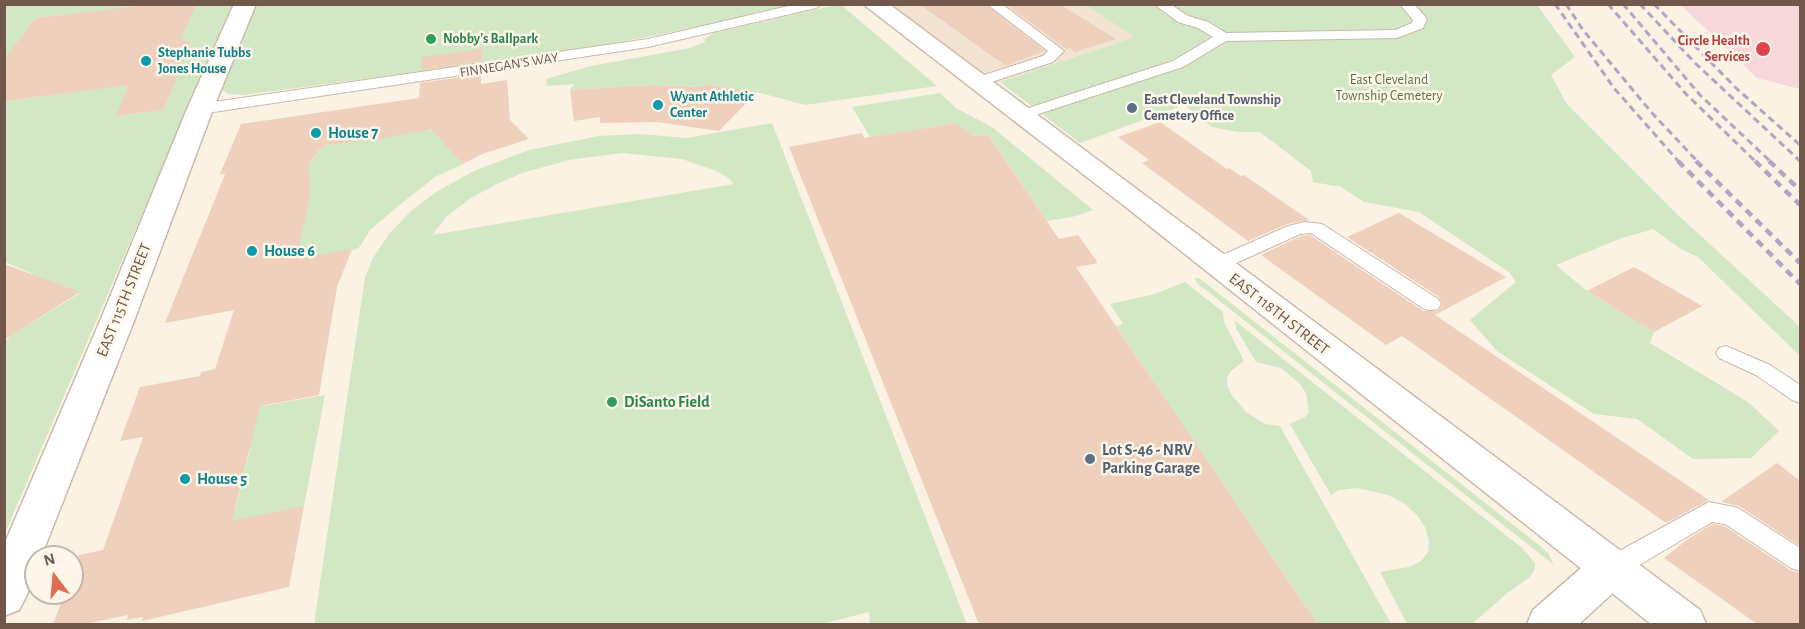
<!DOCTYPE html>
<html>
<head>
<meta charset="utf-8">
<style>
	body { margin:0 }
	#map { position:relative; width:1805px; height:629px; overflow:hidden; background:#fbf2e3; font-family:"Alegreya Sans",sans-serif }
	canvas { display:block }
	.frame { position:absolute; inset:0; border:6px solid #71584b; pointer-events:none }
	.north { position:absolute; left:24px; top:545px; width:60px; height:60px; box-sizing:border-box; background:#fef6e9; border:2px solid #c6b7aa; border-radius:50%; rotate:344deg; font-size:16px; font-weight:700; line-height:24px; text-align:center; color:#71584b }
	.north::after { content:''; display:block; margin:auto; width:21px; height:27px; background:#de6e4f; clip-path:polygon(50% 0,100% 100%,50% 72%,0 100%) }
</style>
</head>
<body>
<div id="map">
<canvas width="1805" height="629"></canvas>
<div class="frame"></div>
<div class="north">N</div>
</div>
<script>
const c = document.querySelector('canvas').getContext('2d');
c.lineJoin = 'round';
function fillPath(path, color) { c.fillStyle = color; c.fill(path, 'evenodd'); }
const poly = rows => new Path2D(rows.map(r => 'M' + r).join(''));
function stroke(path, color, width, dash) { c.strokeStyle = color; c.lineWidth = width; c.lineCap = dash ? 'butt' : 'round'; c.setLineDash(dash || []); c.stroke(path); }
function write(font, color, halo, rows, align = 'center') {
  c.font = font + ' "Alegreya Sans",sans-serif'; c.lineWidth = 5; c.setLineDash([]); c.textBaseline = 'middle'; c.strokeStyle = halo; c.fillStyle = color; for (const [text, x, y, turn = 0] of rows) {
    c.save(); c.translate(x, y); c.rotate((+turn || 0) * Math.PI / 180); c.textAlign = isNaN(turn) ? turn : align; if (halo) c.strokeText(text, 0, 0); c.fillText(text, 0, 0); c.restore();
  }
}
const residential = poly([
	[874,5,1086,5,1136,37,984,87]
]);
const medical = poly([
	[1681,5,1800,5,1800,89,1757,78]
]);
const green = poly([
	[840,4,937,86,805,105,757,92,705,84,702,87,651,85,570,90,574,84,547,86,546,79,591,66,690,48,705,42,704,39,714,33],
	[5,5,156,5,36,18,5,59],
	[197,5,232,5,5,533,4,341,10,338,5,335,24,322,30,324,80,293,23,280,33,274,5,262,5,219,7,217,4,216,5,101,132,84,117,116,162,110,192,42,185,42,187,39,160,42,188,21],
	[255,5,799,5,647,37,558,53,244,95,229,94,222,90,222,85],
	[1086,5,1537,5,1575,57,1551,75,1566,103,1677,214,1800,327,1800,356,1698,257,1681,249,1653,229,1619,239,1556,265,1587,291,1654,332,1650,343,1748,402,1779,431,1751,458,1693,459,1637,419,1594,414,1497,351,1470,320,1516,282,1509,272,1419,212,1364,202,1341,187,1313,182,1311,171,1260,132,1238,132,1212,127,1184,105,1080,143,1000,82,1135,37],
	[940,93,956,108,992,127,1093,210,1072,217,1047,221,988,134,973,136,956,123,870,137,852,107],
	[772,123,967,624,870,624,869,612,821,624,314,624,365,277,373,258,389,234,411,211,436,192,474,171,529,150,599,136,640,134,686,138],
	[622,153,682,159,716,171,727,177,734,184,432,235,446,217,471,198,497,184,522,173,569,160],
	[428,129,439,131,463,164,435,177,402,203,371,229,358,249,281,264,312,160,324,145],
	[1195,278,1199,278,1540,546,1549,554,1554,565,1197,283],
	[1185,282,1223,312,1224,322,1244,361,1231,371,1227,378,1227,385,1231,394,1246,412,1265,424,1280,426,1391,624,1318,624,1116,326,1123,324,1110,304,1155,294],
	[1234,320,1522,548,1535,563,1535,569,1530,577,1506,594,1472,624,1407,624,1380,572,1409,567,1421,561,1428,552,1429,541,1425,527,1417,515,1405,504,1388,495,1357,488,1339,490,1331,495,1290,424,1305,417,1309,412,1306,393,1300,384,1281,368,1256,362,1236,328],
	[325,395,304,506,272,513,270,519,216,531,220,514,235,511,250,449,234,411]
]);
const building = poly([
	[156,4,197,4,180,39,188,38,185,42,192,42,163,110,116,116,129,85,4,101,4,59,36,18],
	[919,4,985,4,1045,51,1006,66],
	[1006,4,1059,4,1116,39,1075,52,1070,48,1066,49],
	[482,49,482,61,421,70,422,57],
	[481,74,481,84,507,80,510,120,529,139,482,154,463,164,431,129,379,139,324,145,312,159,309,169,310,196,296,259,352,249,337,287,319,395,260,406,232,521,304,506,289,587,142,621,143,617,127,620,128,615,85,624,53,624,65,593,72,593,72,574,79,555,103,550,143,437,120,441,140,387,200,376,201,372,215,369,234,310,165,323,225,174,220,174,241,124,419,98,420,83],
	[705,84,757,92,719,131,657,122,600,123,600,117,574,121,570,90,651,85,702,87],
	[1160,122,1227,169,1229,168,1241,176,1244,175,1309,220,1287,224,1248,241,1142,163,1149,160,1118,137],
	[956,123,973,136,988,134,1059,239,1078,235,1098,263,1076,267,1318,624,979,624,789,147,862,133,864,138],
	[1399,213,1506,277,1435,315,1709,500,1666,523,1402,336,1386,345,1261,255,1301,236,1310,235,1423,311,1438,311,1443,305,1439,297,1347,237],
	[4,264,80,292,4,340],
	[1634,267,1702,306,1654,332,1587,291],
	[1777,463,1800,481,1800,546,1739,506,1721,502],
	[1712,524,1724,526,1790,570,1800,573,1800,624,1757,624,1664,558,1688,539]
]);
const lane = poly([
	[797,4,822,4,816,8,648,47,200,114,192,109,200,104,648,39,797,4],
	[987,4,1002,4,1064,51,1053,62,982,85,972,85,970,82,972,79,1043,56,1048,51,987,4],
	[1154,4,1170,4,1188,16,1208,22,1226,33,1395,30,1412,23,1413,20,1400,4,1414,4,1427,19,1423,28,1397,38,1226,41,1183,67,1026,118,1016,118,1013,115,1016,112,1173,61,1213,37,1198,28,1178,22,1154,4],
	[1305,222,1322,224,1438,299,1441,304,1438,309,1431,310,1424,309,1311,233,1300,234,1223,269,1209,269,1207,265,1209,261,1288,226,1305,222],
	[1726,346,1770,365,1800,385,1800,403,1792,400,1756,375,1719,358,1716,353,1719,348,1726,346],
	[1709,502,1738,508,1800,548,1800,571,1791,568,1725,524,1712,522,1619,577,1610,580,1601,577,1598,569,1601,561,1709,502]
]);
const street = poly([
	[234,4,256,4,213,109,134,321,41,557,36,557,36,570,26,597,19,610,4,616,4,545,100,321,187,109,234,4],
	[1610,551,1625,556,1631,569,1625,582,1579,624,1527,624,1533,610,1595,556,1610,551]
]);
const secondary = poly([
	[863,4,889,4,1700,610,1706,624,1651,624,1127,208,863,4]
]);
const railFar1 = poly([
	[1555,4,1614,88,1679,162],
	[1566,4,1583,30,1652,113,1698,162],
	[1608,4,1686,94,1756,162],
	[1623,4,1700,95,1771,162],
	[1640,4,1695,63,1800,161],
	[1654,4,1736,88,1800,145]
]);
const rail = poly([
	[1678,161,1800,284],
	[1696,161,1800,263],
	[1755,161,1800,205],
	[1769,161,1800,190]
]);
const markers = [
	[431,39,6,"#2e9e5b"],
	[1763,49,8,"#e0444e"],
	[146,61,6,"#0f9aa8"],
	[658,105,6,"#0f9aa8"],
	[1132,108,6,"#5c6f8a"],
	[316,133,6,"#0f9aa8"],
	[252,251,6,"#0f9aa8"],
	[612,402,6,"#2e9e5b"],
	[1090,459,6,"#5c6f8a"],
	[185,479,6,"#0f9aa8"]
];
const farLeisurenames = [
	["Nobby's Ballpark",443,39]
];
const farHealthnames = [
	["Circle Health",1750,41],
	["Services",1750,57]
];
const farCulturenames = [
	["Stephanie Tubbs",158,53],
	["Jones House",158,69],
	["Wyant Athletic",670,97],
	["Center",670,113]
];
const farStreetnames = [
	["FINNEGAN'S WAY",509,65,-9]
];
const farParknames = [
	["East Cleveland",1389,80],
	["Township Cemetery",1389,96]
];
const farServicenames = [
	["East Cleveland Township",1144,100],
	["Cemetery Office",1144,116]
];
const cultureNames = [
	["House 7",328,133],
	["House 6",264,251],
	["House 5",197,479]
];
const streetNames = [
	["EAST 115TH STREET",124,300,-68],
	["EAST 118TH STREET",1279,314,38]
];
const leisureNames = [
	["DiSanto Field",624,402]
];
const serviceNames = [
	["Lot S-46 - NRV",1102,450],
	["Parking Garage",1102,468]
];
fillPath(residential, '#f2e3d2');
fillPath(medical, '#f8d7db');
fillPath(green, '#d2e7c3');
fillPath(building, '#efd0bc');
stroke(lane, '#cbb9ab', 2);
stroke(street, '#cbb9ab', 3);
stroke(secondary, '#d0bbab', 3);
fillPath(lane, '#fff');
fillPath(street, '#fff');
fillPath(secondary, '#fff');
stroke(railFar1, '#b4a3c3', 3, [7, 4.5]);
stroke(rail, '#b4a3c3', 4.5, [8, 6]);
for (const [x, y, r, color] of markers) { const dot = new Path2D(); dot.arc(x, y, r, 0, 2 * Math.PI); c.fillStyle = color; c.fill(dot); stroke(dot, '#fef6e9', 2); }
write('bold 14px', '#27864d', '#fef6e9', farLeisurenames, 'left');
write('bold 14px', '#be3a42', '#fef6e9', farHealthnames, 'right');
write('bold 14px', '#0d838f', '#fef6e9', farCulturenames, 'left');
write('14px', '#71584b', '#fef6e9', farStreetnames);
write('14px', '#537743', '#fef6e9', farParknames);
write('bold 14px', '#4e5e75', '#fef6e9', farServicenames, 'left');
write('bold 16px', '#0d838f', '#fef6e9', cultureNames, 'left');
write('16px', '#71584b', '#fef6e9', streetNames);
write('bold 16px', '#27864d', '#fef6e9', leisureNames, 'left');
write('bold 16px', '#4e5e75', '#fef6e9', serviceNames, 'left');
</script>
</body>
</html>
